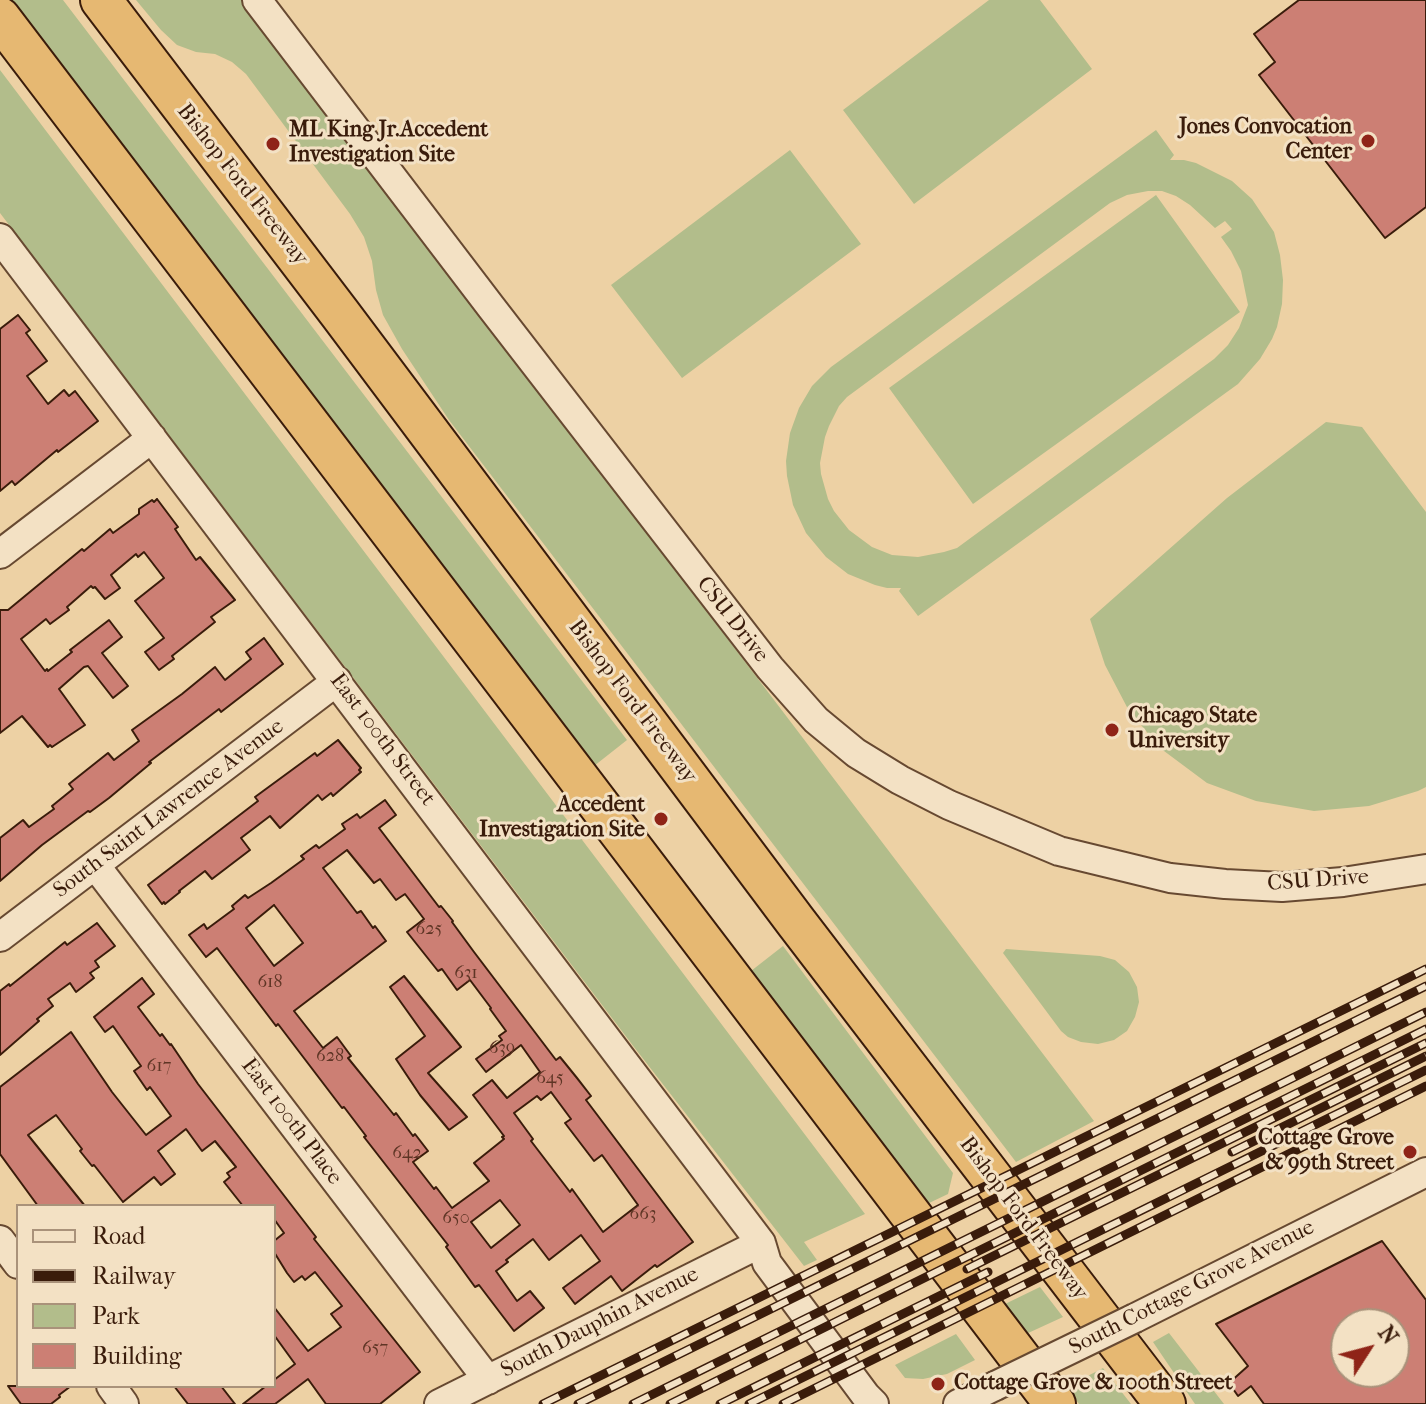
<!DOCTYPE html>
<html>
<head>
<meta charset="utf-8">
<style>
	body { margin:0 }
	#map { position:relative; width:1426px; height:1404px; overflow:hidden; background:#edd1a4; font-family:"IM FELL French Canon",serif }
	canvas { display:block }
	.legend { position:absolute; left:16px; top:1204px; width:260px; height:184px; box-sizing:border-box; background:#f3e1c4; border:2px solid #a9927a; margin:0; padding:10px 14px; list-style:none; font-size:24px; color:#3a1c0b }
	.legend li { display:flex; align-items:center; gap:16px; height:40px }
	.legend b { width:40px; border:2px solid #a9927a }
	.north { position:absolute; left:1330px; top:1308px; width:80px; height:80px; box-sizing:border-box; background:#f3e1c4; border:2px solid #a9927a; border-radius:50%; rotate:54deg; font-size:22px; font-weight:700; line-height:32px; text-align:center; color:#3a1c0b }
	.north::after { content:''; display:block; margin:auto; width:28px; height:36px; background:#8f2418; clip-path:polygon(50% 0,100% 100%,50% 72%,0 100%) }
</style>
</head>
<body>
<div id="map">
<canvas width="1426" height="1404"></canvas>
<ul class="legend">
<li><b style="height:10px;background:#f3e1c4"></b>Road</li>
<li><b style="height:10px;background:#3a1c0b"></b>Railway</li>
<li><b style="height:22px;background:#b2bd8b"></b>Park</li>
<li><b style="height:22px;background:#cc7f74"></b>Building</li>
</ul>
<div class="north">N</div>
</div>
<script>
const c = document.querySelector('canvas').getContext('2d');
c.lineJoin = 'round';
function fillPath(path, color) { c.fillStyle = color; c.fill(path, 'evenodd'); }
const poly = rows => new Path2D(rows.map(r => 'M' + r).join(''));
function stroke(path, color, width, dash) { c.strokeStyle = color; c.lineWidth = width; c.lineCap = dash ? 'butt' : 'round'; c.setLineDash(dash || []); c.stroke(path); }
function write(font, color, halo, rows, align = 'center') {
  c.font = font + ' "IM FELL French Canon",serif'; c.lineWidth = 6; c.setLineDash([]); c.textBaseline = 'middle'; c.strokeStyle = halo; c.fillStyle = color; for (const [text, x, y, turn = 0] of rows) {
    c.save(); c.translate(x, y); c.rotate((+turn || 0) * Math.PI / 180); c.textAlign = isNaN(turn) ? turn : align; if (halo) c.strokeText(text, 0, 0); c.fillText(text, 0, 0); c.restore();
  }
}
const green = poly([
	[12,0,63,0,627,740,594,766],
	[136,0,242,0,1094,1121,1016,1162,449,420,402,349,383,315,376,290,372,261,364,237,350,214,246,74,232,62,215,54,196,52,177,45,161,30],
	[989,0,1040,0,1092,69,914,204,843,110],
	[0,70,865,1214,804,1242,817,1260,804,1266,634,1047,0,213],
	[1156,130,1174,155,1170,160,1184,160,1196,163,1232,181,1252,199,1274,232,1280,255,1283,280,1282,304,1277,327,1272,339,1260,359,1238,384,918,616,899,591,901,588,887,588,875,585,848,574,826,557,806,533,793,505,787,476,786,461,790,433,799,408,812,386,831,367],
	[1148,191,1162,191,1176,196,1190,205,1215,228,1225,221,1232,229,1221,237,1231,251,1241,271,1248,305,1239,328,1228,345,1214,359,957,548,944,552,918,557,892,555,872,547,849,530,834,511,828,499,821,474,820,463,825,437,829,426,839,406,847,397,1110,203,1127,195],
	[790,150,861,244,682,378,611,285],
	[1156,195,1240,312,973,504,889,388],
	[1326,422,1362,427,1426,512,1426,787,1418,791,1369,806,1314,811,1256,801,1207,783,1160,748,1128,709,1105,665,1090,619,1227,498],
	[783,946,953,1173,948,1194,927,1204,751,971],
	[1006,949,1100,956,1115,960,1129,972,1137,987,1139,1002,1135,1017,1127,1031,1114,1040,1098,1044,1081,1042,1068,1037,1061,1031,1003,953],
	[1040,1287,1063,1317,1026,1334,1005,1304],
	[1169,1333,1224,1404,1195,1404,1153,1342],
	[956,1334,975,1360,947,1374,923,1379,905,1378,895,1365],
	[1103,1368,1131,1404,1079,1404,1073,1396,1076,1382]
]);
const building = poly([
	[1299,0,1426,0,1426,207,1385,238,1259,75,1275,62,1254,34,1299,0],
	[18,315,30,330,26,333,47,361,27,376,48,404,64,390,69,396,75,391,98,421,58,452,57,450,15,485,12,481,0,491,0,329,18,315],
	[157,499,178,527,175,529,196,560,200,557,235,600,211,617,215,622,172,656,174,659,159,670,145,652,164,638,135,601,164,578,144,552,138,557,136,554,111,575,120,588,105,599,95,587,93,588,91,586,67,607,69,610,50,624,46,619,21,639,45,671,47,669,48,671,72,652,70,650,109,620,122,637,102,653,128,686,113,698,88,666,84,667,59,689,85,725,52,747,50,745,48,747,22,716,0,733,0,610,8,610,82,549,84,551,110,529,113,533,139,514,139,509,152,500,154,502,157,499],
	[264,638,283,664,221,712,219,709,149,762,151,763,109,798,90,812,88,811,42,845,0,881,0,838,23,820,29,827,54,809,52,806,73,789,69,784,108,753,114,760,139,741,132,730,182,694,215,667,225,680,251,659,246,652,264,638],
	[338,740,361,768,359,770,361,772,333,796,331,793,322,800,318,795,280,828,270,816,241,838,250,850,212,879,205,871,179,891,180,892,165,904,164,902,162,904,148,885,258,801,255,797,315,753,317,756,338,740],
	[385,800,396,815,379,828,439,907,441,906,453,921,452,922,474,952,556,1060,560,1057,577,1078,591,1096,586,1100,693,1242,657,1267,655,1265,622,1291,611,1276,575,1304,563,1288,600,1261,581,1235,549,1260,533,1239,506,1260,508,1262,496,1271,517,1301,530,1291,544,1308,514,1331,479,1285,475,1287,446,1247,448,1245,364,1137,366,1136,344,1107,342,1108,278,1024,276,1026,217,948,206,957,189,935,204,924,207,929,234,909,232,906,245,895,248,898,271,883,304,859,301,856,316,845,319,848,345,829,342,824,357,814,360,818,385,800],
	[347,850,374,883,380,879,396,900,405,894,424,919,407,932,438,971,442,969,457,990,470,980,491,1008,490,1009,506,1031,499,1036,502,1040,476,1059,486,1072,521,1045,540,1072,507,1098,492,1080,473,1095,504,1136,502,1137,504,1139,474,1163,489,1181,452,1208,436,1187,434,1189,413,1162,428,1151,415,1134,413,1136,396,1113,394,1115,382,1100,348,1058,351,1056,337,1037,323,1048,294,1011,386,941,375,926,373,928,361,911,357,913,323,868,347,850],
	[274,905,303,943,274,966,246,928,274,905],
	[551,1092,571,1119,565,1123,594,1161,602,1155,638,1205,603,1232,572,1189,570,1192,531,1141,533,1139,514,1113,537,1096,541,1100,551,1092],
	[500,1200,520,1225,491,1248,471,1222,500,1200],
	[97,923,115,946,95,961,99,967,90,973,94,978,76,992,70,983,48,999,53,1006,37,1019,39,1021,0,1055,0,991,9,984,10,986,65,942,67,945,97,923],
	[404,976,461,1047,428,1073,467,1117,449,1130,420,1095,396,1059,425,1036,390,987,404,976],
	[142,978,154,994,138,1007,160,1036,162,1034,170,1045,171,1044,198,1084,316,1237,314,1239,420,1372,380,1404,326,1404,308,1379,275,1404,243,1404,266,1386,274,1386,274,1380,295,1364,274,1335,274,1307,308,1351,341,1327,331,1314,342,1306,315,1272,305,1280,302,1276,294,1282,287,1273,274,1252,274,1241,284,1233,274,1219,274,1206,243,1206,224,1182,230,1177,227,1173,236,1167,215,1141,202,1151,186,1129,158,1151,175,1174,161,1185,154,1177,123,1202,94,1165,92,1166,80,1151,82,1149,56,1115,28,1135,85,1206,38,1206,0,1154,0,1087,71,1032,112,1092,146,1135,171,1116,150,1087,147,1090,134,1071,141,1066,113,1026,105,1032,94,1017,142,978],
	[1382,1241,1426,1300,1426,1404,1264,1404,1251,1386,1238,1396,1229,1383,1248,1366,1216,1324,1382,1241],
	[1346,1324,1394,1324,1394,1372,1346,1372,1346,1324],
	[8,1386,71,1386,59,1395,60,1397,51,1404,21,1404,8,1386],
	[174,1386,221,1386,235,1404,188,1404,174,1386]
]);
const minor = poly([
	[257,0,491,307,770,668,816,720,856,753,900,780,949,805,1059,851,1170,878,1225,884,1282,887,1343,882,1426,869],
	[0,238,761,1243,767,1263,866,1396,874,1404],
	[0,554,152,438],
	[95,865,488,1380],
	[0,937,337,681],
	[0,1240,18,1264],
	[1135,1318,1426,1172],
	[111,1386,124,1404],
	[439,1404,761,1243],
	[958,1404,995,1386]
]);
const highway = poly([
	[101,0,341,315,796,922,1165,1404],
	[0,18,1055,1404]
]);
const rail = poly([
	[1232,1152,1426,1056],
	[967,1269,1426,1043],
	[543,1404,1426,969],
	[578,1404,1426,986],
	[633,1404,1426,1012],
	[670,1404,1426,1029],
	[720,1404,988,1272],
	[749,1404,1426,1070],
	[783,1404,1426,1086]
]);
const minorBridge = poly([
	[995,1386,1135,1318]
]);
const markers = [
	[1368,141,8,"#8f2418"],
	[273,144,8,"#8f2418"],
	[1112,730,8,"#8f2418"],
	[661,819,8,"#8f2418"],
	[1410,1152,8,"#8f2418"],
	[938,1384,8,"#8f2418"]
];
const numberNames = [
	["625",429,930],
	["631",466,974],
	["618",270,983],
	["639",502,1049],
	["628",330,1057],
	["617",159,1067],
	["645",550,1079],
	["642",407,1154],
	["663",643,1215],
	["650",456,1219],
	["657",375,1349]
];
const poiNames = [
	["Jones Convocation",1352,128],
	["Center",1352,153],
	["ML King Jr.Accedent",289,131,"left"],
	["Investigation Site",289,156,"left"],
	["Chicago State",1128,717,"left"],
	["University",1128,742,"left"],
	["Accedent",645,806],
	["Investigation Site",645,831],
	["Cottage Grove",1394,1139],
	["& 99th Street",1394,1164],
	["Cottage Grove & 100th Street",954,1384,"left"]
];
const streetNames = [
	["Bishop Ford Freeway",242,185,52],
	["CSU Drive",732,620,52],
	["Bishop Ford Freeway",632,702,53],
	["East 100th Street",382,740,53],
	["South Saint Lawrence Avenue",169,809,-37],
	["CSU Drive",1318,881,-4],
	["East 100th Place",291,1122,53],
	["Bishop Ford Freeway",1023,1219,53],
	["South Cottage Grove Avenue",1192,1288,-27],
	["South Dauphin Avenue",600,1323,-27]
];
fillPath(green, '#b2bd8b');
fillPath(building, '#cc7f74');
stroke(building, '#3a1c0b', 2);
stroke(minor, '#674931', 32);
stroke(highway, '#3a1c0b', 44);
stroke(minor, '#f3e1c4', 28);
stroke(highway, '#e6b872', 40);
stroke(rail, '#3a1c0b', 9);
stroke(rail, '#f3e1c4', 6, [18]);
stroke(minorBridge, '#674931', 32, []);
stroke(minorBridge, '#f3e1c4', 28);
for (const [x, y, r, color] of markers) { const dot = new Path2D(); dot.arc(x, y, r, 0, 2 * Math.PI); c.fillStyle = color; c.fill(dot); stroke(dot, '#f3e1c4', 3); }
write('18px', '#5e3525', null, numberNames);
write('bold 22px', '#3a1c0b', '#f3e1c4', poiNames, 'right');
write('22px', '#3a1c0b', '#f3e1c4', streetNames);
</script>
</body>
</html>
